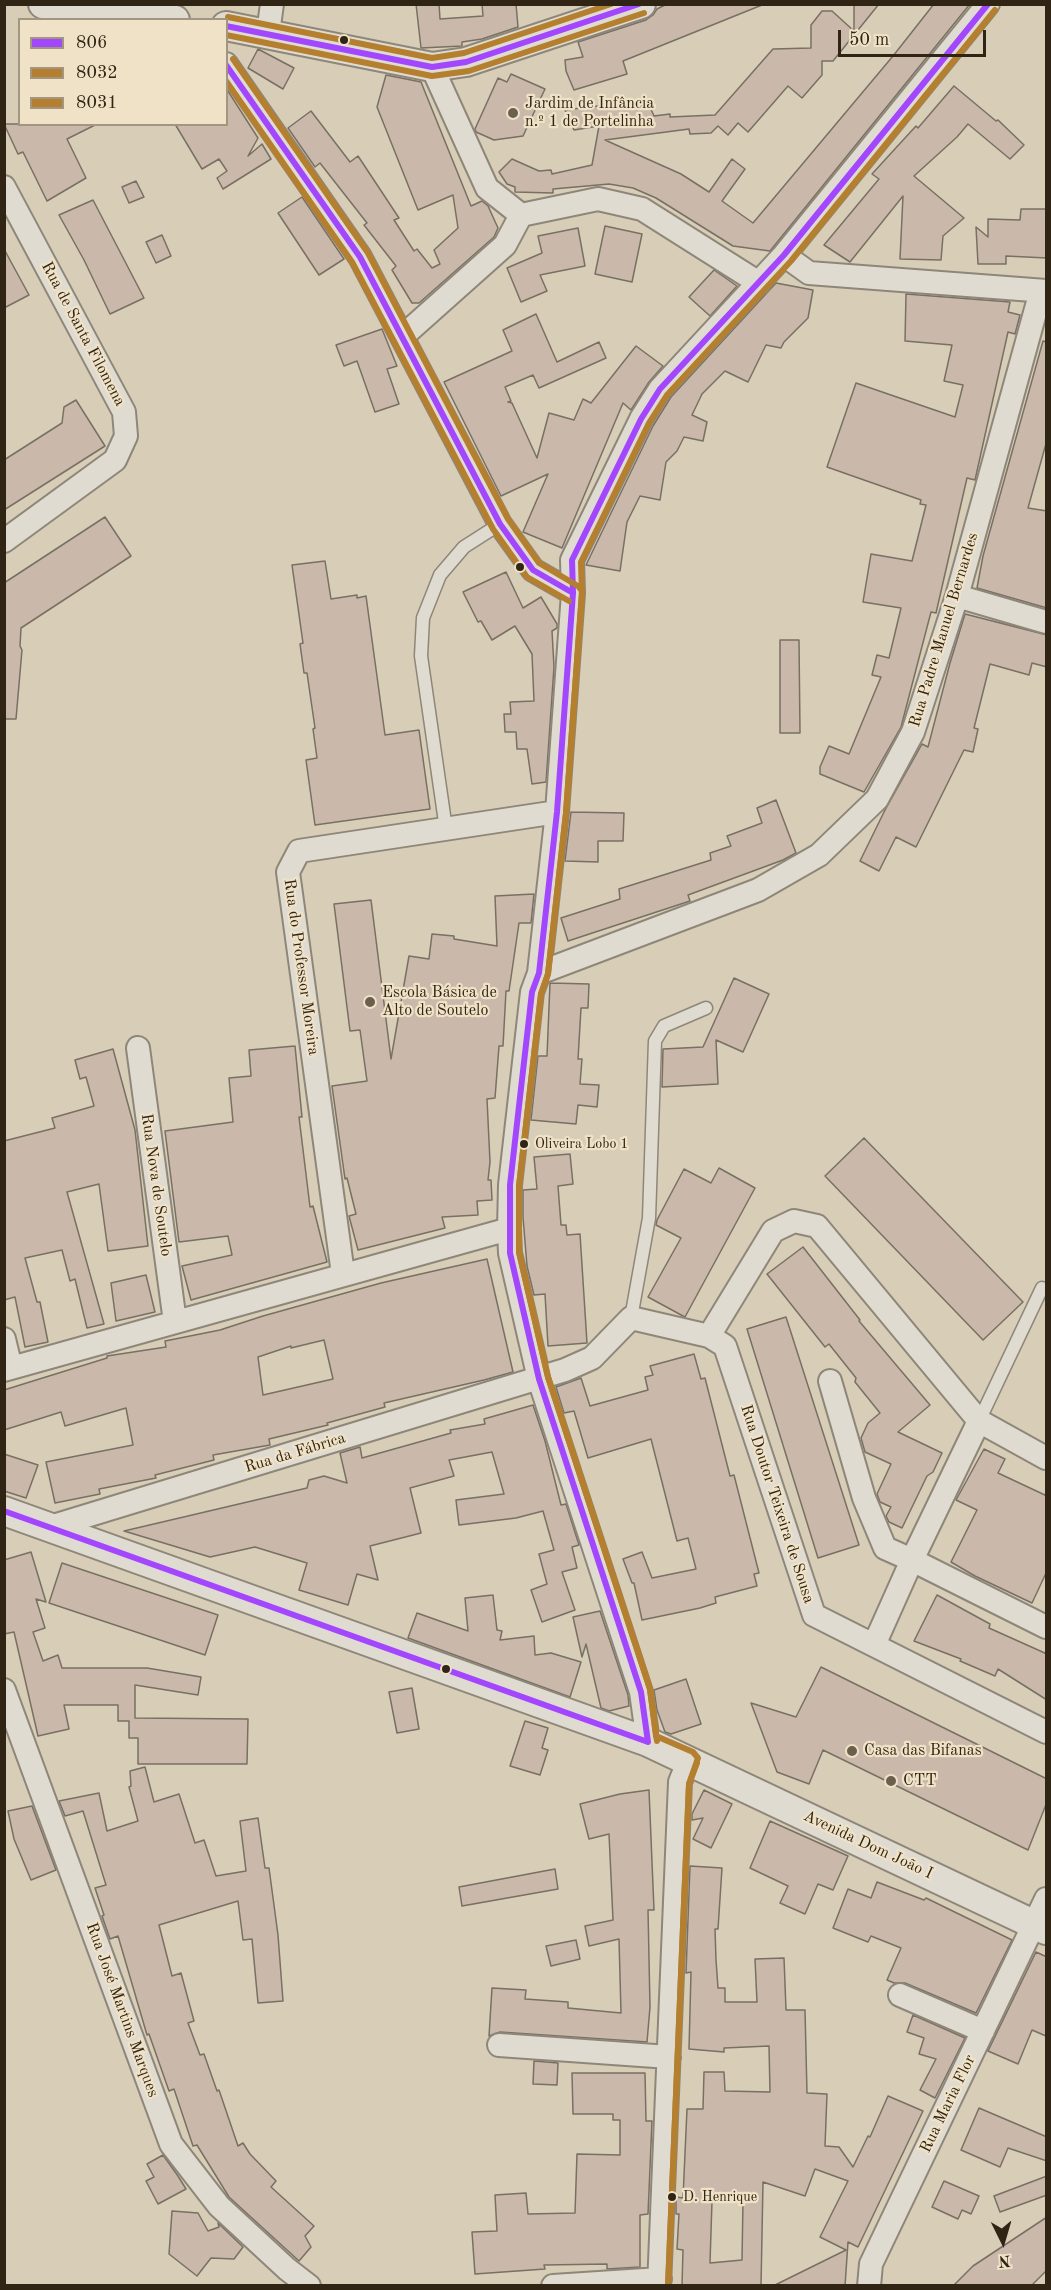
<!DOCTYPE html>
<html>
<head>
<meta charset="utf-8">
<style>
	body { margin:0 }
	#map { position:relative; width:1051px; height:2290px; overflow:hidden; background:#d8cdb7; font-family:"Old Standard TT",serif }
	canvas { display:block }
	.frame { position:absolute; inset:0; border:6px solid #302415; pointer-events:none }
	.legend { position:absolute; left:18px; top:18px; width:210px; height:108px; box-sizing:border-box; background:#efe2c7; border:2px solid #a39680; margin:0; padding:8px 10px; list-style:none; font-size:18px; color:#302415 }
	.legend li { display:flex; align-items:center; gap:12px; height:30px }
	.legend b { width:30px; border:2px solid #a39680 }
	.north { position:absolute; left:973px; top:2212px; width:60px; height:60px; -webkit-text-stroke:4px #efe2c7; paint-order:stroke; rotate:175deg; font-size:16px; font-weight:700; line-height:24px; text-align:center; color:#302415 }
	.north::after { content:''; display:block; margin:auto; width:21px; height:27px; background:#302415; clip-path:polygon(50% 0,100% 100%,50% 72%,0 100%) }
	.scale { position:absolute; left:838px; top:30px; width:148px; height:27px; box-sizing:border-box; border:3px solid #302415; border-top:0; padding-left:8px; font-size:18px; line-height:21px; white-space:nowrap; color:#302415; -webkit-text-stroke:4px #efe2c7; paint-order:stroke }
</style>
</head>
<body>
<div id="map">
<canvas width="1051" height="2290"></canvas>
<div class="frame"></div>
<ul class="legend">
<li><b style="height:8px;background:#a347ff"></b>806</li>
<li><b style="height:8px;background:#b47f2e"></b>8032</li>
<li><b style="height:8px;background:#b47f2e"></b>8031</li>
</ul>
<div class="north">N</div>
<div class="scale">50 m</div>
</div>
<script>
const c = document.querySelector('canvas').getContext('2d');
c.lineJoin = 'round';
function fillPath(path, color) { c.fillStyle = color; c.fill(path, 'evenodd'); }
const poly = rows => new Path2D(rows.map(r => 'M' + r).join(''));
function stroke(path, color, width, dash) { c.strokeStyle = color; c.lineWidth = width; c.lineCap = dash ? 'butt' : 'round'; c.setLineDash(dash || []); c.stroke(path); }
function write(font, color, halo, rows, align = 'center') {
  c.font = font + ' "Old Standard TT",serif'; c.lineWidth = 4.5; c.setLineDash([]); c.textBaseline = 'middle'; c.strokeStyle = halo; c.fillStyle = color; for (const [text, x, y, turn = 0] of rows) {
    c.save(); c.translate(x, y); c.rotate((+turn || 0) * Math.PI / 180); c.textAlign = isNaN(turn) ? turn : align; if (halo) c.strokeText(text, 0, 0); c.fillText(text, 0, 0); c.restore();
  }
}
const building = poly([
	[416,4,439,4,440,19,483,16,482,4,516,4,518,27,482,39,462,42,462,46,421,48,416,4],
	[667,4,762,5,623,61,627,74,574,90,566,71,565,60,583,57,578,42,646,20,653,15,657,9,667,4],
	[854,4,879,4,833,61,822,61,822,75,802,98,788,86,748,132,738,123,728,135,718,126,711,133,690,134,689,129,605,140,681,174,709,192,732,159,745,169,722,201,753,223,893,56,934,4,970,4,770,251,733,246,656,198,633,188,609,184,553,189,553,193,515,192,515,187,507,184,499,172,512,159,539,171,551,170,552,174,592,165,599,126,574,130,565,110,647,100,654,116,670,114,670,117,715,115,773,49,811,48,811,25,822,11,832,11,854,31,854,4],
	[258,49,294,68,283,89,248,68,258,49],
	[511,74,545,89,523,136,494,140,476,132,475,129,498,78,507,82,511,74],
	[386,75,421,82,471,206,482,201,488,206,498,228,494,237,419,303,412,303,392,270,396,266,364,225,367,223,320,163,315,167,288,128,311,111,350,162,358,156,399,218,394,220,414,251,417,249,432,268,440,264,434,250,458,228,453,195,418,210,377,107,386,75],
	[954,86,996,121,998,120,1024,145,1010,159,968,124,957,137,914,176,964,218,943,236,941,260,900,259,903,196,850,262,824,245,879,179,872,174,916,126,918,128,954,86],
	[226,88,258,138,248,156,262,144,271,159,223,189,217,178,227,171,219,159,202,169,175,124,226,124,226,88],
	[4,124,97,124,67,139,86,178,47,201,23,152,18,154,4,124],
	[136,181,144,197,129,203,122,187,136,181],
	[302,197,344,259,319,275,278,213,302,197],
	[93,200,144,298,110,314,84,260,59,215,93,200],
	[1021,209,1047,209,1047,258,1006,256,1006,264,978,264,976,227,988,237,988,219,1020,220,1021,209],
	[605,226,642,234,632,282,595,274,605,226],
	[578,228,585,266,540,275,547,291,521,302,507,268,542,253,538,236,578,228],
	[162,235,171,256,156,263,146,242,162,235],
	[4,249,29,295,4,308,4,249],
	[714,270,737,286,710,316,689,297,714,270],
	[776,283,813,290,808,318,784,342,781,348,766,345,748,382,725,371,702,394,692,415,707,422,703,441,684,437,677,451,666,462,660,500,640,496,627,522,620,571,586,565,653,426,671,397,776,283],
	[906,294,1010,302,1008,312,1020,315,1015,334,1008,332,975,480,967,478,936,613,931,612,901,727,864,792,820,774,820,767,829,746,849,754,881,677,872,675,877,655,889,658,901,608,863,602,871,554,912,561,926,505,920,504,921,500,827,467,856,383,955,417,963,385,944,381,952,345,905,341,906,294],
	[536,314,557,362,599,342,606,358,539,388,533,375,505,387,511,401,508,402,512,403,537,458,549,413,574,420,583,399,591,403,636,346,663,366,649,382,631,410,623,403,562,548,523,532,548,474,501,496,444,382,512,351,503,330,536,314],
	[382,329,397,366,387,369,399,404,375,412,357,361,344,366,336,345,382,329],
	[1043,341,1047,342,1047,440,1028,508,1047,511,1047,608,977,588,983,556,1043,341],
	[76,400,105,446,4,510,4,460,62,423,64,407,76,400],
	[105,517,131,556,21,628,20,646,22,650,16,719,4,719,4,583,105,517],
	[325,561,331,599,357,595,357,598,366,596,385,735,419,730,430,809,315,825,306,760,317,758,313,729,315,728,307,673,304,673,300,644,303,643,292,565,325,561],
	[506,572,523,608,541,597,557,624,557,628,552,631,554,667,546,782,532,784,527,749,517,749,516,732,505,732,504,714,511,714,510,702,534,701,532,654,515,626,492,640,481,621,478,622,463,592,506,572],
	[965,614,1047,635,1047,667,1032,663,1029,675,990,664,974,728,978,729,973,752,964,750,916,847,896,837,879,871,860,861,885,810,922,744,928,747,950,663,965,614],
	[780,640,799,640,800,733,780,733,780,640],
	[776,800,796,853,783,860,688,895,690,901,568,941,561,918,620,899,619,889,711,860,710,853,731,846,727,836,762,823,757,808,776,800],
	[571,812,624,813,623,841,598,841,598,862,565,861,571,812],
	[534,894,531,923,519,923,509,991,506,991,503,1046,499,1046,495,1098,487,1099,490,1162,488,1180,491,1180,492,1200,477,1201,478,1215,442,1217,445,1228,358,1250,349,1216,356,1214,347,1178,345,1179,332,1086,367,1081,360,1030,350,1031,334,904,371,900,391,1059,409,956,429,959,432,934,454,936,454,939,497,946,495,896,534,894],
	[734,978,769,994,743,1052,716,1040,718,1084,662,1087,663,1049,703,1047,734,978],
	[550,983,589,984,588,1008,581,1008,578,1059,582,1059,580,1084,599,1085,597,1107,578,1105,576,1124,531,1120,538,1056,547,1056,550,983],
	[295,1046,302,1117,299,1117,310,1207,313,1206,327,1262,191,1300,182,1266,232,1255,228,1236,179,1242,165,1131,233,1122,229,1078,251,1076,249,1050,295,1046],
	[113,1049,135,1130,148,1246,108,1251,99,1184,67,1192,104,1324,87,1328,75,1279,70,1281,62,1250,25,1258,37,1302,40,1302,48,1342,25,1347,15,1297,4,1300,4,1141,55,1128,52,1118,94,1106,86,1077,80,1079,75,1060,113,1049],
	[864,1138,1023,1302,983,1340,825,1176,864,1138],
	[570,1154,573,1184,558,1186,561,1225,566,1225,567,1235,580,1234,587,1343,548,1346,545,1294,534,1295,527,1266,523,1217,523,1190,537,1189,534,1157,570,1154],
	[719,1168,755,1188,685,1317,683,1316,648,1297,681,1238,656,1225,657,1220,684,1169,711,1183,719,1168],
	[803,1247,860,1320,859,1321,930,1405,898,1432,942,1453,933,1472,927,1476,902,1528,889,1522,886,1516,891,1507,880,1502,877,1494,891,1464,865,1452,861,1438,868,1423,880,1413,855,1382,856,1378,829,1344,825,1347,767,1274,803,1247],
	[487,1259,513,1372,484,1380,384,1403,385,1407,327,1423,328,1425,269,1439,270,1445,213,1455,214,1460,155,1475,156,1478,99,1489,100,1494,55,1503,46,1462,133,1445,126,1408,65,1426,61,1412,4,1430,4,1390,107,1358,107,1356,166,1347,165,1341,220,1330,263,1316,381,1283,487,1259],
	[324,1340,333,1379,263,1395,258,1357,291,1346,291,1348,324,1340],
	[146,1275,155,1312,116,1321,111,1283,146,1275],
	[786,1317,859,1545,818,1558,747,1329,786,1317],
	[694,1354,701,1379,705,1378,730,1476,734,1475,759,1573,754,1574,757,1586,715,1597,716,1603,700,1608,642,1620,634,1583,632,1583,623,1559,642,1552,652,1578,696,1569,688,1538,677,1541,651,1439,588,1458,574,1411,564,1413,556,1387,581,1378,590,1406,648,1390,645,1377,653,1375,650,1366,694,1354],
	[533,1405,545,1441,561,1505,566,1504,579,1545,572,1547,577,1568,562,1572,575,1610,542,1622,531,1590,547,1584,539,1554,554,1550,543,1511,516,1518,459,1525,456,1500,504,1494,492,1452,449,1460,454,1476,410,1488,421,1533,370,1546,378,1580,357,1574,348,1605,299,1590,307,1563,255,1547,210,1557,124,1531,307,1488,309,1480,324,1476,347,1483,340,1453,360,1447,362,1458,451,1433,450,1430,485,1424,484,1419,533,1405],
	[984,1449,1005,1459,998,1473,1047,1496,1047,1571,1032,1603,975,1576,951,1562,977,1510,956,1500,984,1449],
	[4,1454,38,1465,26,1498,4,1491,4,1454],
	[31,1552,46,1602,36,1599,45,1628,33,1632,43,1661,58,1655,62,1668,147,1668,201,1677,198,1695,135,1685,135,1718,248,1719,247,1764,138,1764,138,1738,129,1738,129,1721,118,1721,118,1705,64,1705,69,1729,38,1736,14,1632,4,1634,4,1560,31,1552],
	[62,1563,218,1615,205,1655,49,1603,62,1563],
	[493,1595,497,1630,502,1631,500,1640,534,1636,535,1655,551,1653,581,1662,570,1697,408,1638,417,1613,468,1631,465,1598,493,1595],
	[937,1595,990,1624,989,1628,1047,1654,1047,1700,998,1669,995,1676,960,1661,961,1659,914,1641,937,1595],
	[600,1611,628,1695,629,1706,609,1711,601,1708,586,1644,582,1657,573,1617,600,1611],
	[821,1667,1047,1779,1047,1802,1028,1850,823,1750,809,1784,777,1772,751,1703,796,1717,821,1667],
	[686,1679,701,1724,671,1734,665,1732,657,1710,654,1690,686,1679],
	[412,1688,419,1729,397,1733,389,1692,412,1688],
	[525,1721,548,1728,542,1748,548,1750,540,1775,510,1766,525,1721],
	[145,1767,154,1802,179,1794,195,1843,204,1840,216,1876,246,1871,240,1821,258,1818,265,1868,269,1868,278,1935,283,2001,258,2003,252,1939,243,1940,238,1901,159,1925,172,1976,181,1973,194,2021,188,2023,200,2055,204,2054,217,2091,219,2090,238,2146,243,2143,250,2154,276,2181,271,2187,314,2226,305,2236,311,2247,299,2261,229,2197,197,2145,193,2146,174,2089,169,2091,149,2034,147,2035,118,1936,110,1939,102,1916,104,1915,95,1888,106,1885,83,1811,65,1816,59,1801,99,1793,107,1831,138,1821,129,1787,131,1786,130,1771,145,1767],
	[649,1790,654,1910,648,1910,650,2007,647,2042,500,2032,489,2036,492,1988,526,1990,525,1999,568,2002,568,2008,621,2013,619,1939,589,1946,585,1926,613,1920,609,1834,589,1839,580,1804,620,1794,649,1790],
	[704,1790,732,1804,711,1848,693,1839,703,1818,692,1820,692,1814,704,1790],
	[32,1806,56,1870,31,1880,14,1839,8,1811,32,1806],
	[770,1821,848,1856,833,1890,818,1884,805,1914,780,1903,788,1886,750,1868,770,1821],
	[690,1866,722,1868,718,1929,715,1929,716,1960,718,1988,725,1988,725,2002,757,2002,755,1959,784,1958,786,2010,805,2010,807,2093,827,2094,825,2146,839,2147,853,2167,868,2136,870,2137,888,2096,923,2111,858,2247,848,2242,845,2286,773,2286,846,2250,820,2237,848,2181,815,2169,805,2196,763,2182,761,2286,682,2286,683,2250,677,2249,679,2214,676,2214,676,2197,683,2198,687,2109,703,2109,704,2072,724,2072,725,2091,770,2092,769,2046,724,2048,724,2052,689,2049,691,1972,686,1973,690,1866],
	[712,2201,743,2201,742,2260,710,2263,712,2201],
	[555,1869,558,1889,462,1906,459,1887,555,1869],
	[877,1882,924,1900,926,1898,1012,1940,976,2013,905,1983,894,1983,887,1980,901,1948,871,1936,868,1942,833,1928,848,1889,871,1898,877,1882],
	[576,1940,580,1959,551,1966,546,1946,576,1940],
	[1036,1952,1047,1957,1046,2036,1032,2030,1018,2064,988,2051,1036,1952],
	[913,2015,965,2038,935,2098,920,2090,936,2059,919,2054,924,2038,907,2032,913,2015],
	[534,2061,558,2063,557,2085,533,2084,534,2061],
	[572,2073,645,2073,646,2121,652,2121,648,2214,640,2215,640,2267,607,2269,607,2264,544,2265,545,2269,475,2274,472,2232,497,2231,495,2195,526,2193,528,2214,575,2213,577,2154,620,2155,620,2120,613,2120,613,2114,573,2114,572,2073],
	[979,2108,1047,2137,1047,2161,1008,2148,1000,2167,961,2150,979,2108],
	[163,2155,178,2176,186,2189,158,2204,146,2181,154,2177,147,2164,163,2155],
	[1047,2176,1047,2195,1000,2212,994,2196,1047,2176],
	[944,2181,979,2196,971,2214,962,2210,958,2219,932,2207,944,2181],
	[172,2211,198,2213,208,2231,219,2227,218,2223,243,2247,234,2259,211,2258,197,2276,169,2254,172,2211],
	[1047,2217,1047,2270,1031,2286,953,2286,973,2266,1047,2217]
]);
const service = poly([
	[446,829,421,656,423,618,440,575,464,547,500,524],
	[631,1318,649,1218,655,1041,664,1026,706,1008],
	[979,1421,1042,1288]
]);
const minor = poly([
	[268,33,272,4],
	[226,64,360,257,500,524,533,570,573,593],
	[432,67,487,188,521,215],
	[4,187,124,412,126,436,115,460,4,541],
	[521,215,598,199,642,209,759,283],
	[784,255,809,273,1046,291],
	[403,336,505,245,521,215],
	[957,596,1046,622],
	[539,973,758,890,819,855,877,799,913,732,957,596,1041,291],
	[138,1048,175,1322],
	[343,1274,288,872,299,851,557,812],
	[709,1336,773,1231,794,1221,817,1226,979,1421,912,1560,874,1645],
	[4,1339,11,1368],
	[4,1370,509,1229],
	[830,1381,864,1498,885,1548,912,1560,1046,1627],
	[979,1421,1046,1458],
	[50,1527,565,1370,592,1358,631,1318,709,1336,725,1346,814,1615,1046,1732],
	[4,1690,171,2144,219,2206,287,2269,309,2286],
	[648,1742,641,1692,539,1379,510,1253,509,1229,510,1185,532,992,539,973,557,812,573,593,572,560,641,419,660,389,784,255,988,4],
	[900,1995,983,2031],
	[499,2045,669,2057],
	[553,2286,660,2279],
	[659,2286,680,1782,689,1760],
	[869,2286,871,2264,1046,1899]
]);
const tertiary = poly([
	[43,4,175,20],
	[226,26,432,67,466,62,641,4],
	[4,1511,648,1742,1046,1930]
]);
const bus1 = poly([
	[226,26,432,67,466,62,639,4],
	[226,65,360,257,500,524,533,570,573,593],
	[4,1511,648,1742],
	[648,1742,641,1692,539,1379,510,1253,510,1185,532,992,539,973,557,812,573,593,572,560,641,419,660,389,784,255,988,4]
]);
const bus2 = poly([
	[226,35,432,76,469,71,644,13],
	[226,81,352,262,493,529,527,577,569,601],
	[657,1741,650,1689,548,1377,519,1252,519,1186,541,994,548,974,566,813,582,594,581,562,649,423,667,395,791,261,995,10],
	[668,2286,689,1784,697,1763]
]);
const bus3 = poly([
	[228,17,432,58,464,53,611,4],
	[233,59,368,253,508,519,539,563,578,586,582,591,566,813,548,974,541,994,519,1186,519,1252,548,1377,650,1689,656,1736,693,1752,698,1758,689,1784,668,2286]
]);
const markers = [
	[344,40,5,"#302415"],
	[513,113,6,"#6b5f4e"],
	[520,567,5,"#302415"],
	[370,1002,6,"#6b5f4e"],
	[524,1144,5,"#302415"],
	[446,1669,5,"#302415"],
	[852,1751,6,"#6b5f4e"],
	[891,1781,6,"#6b5f4e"],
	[672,2197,5,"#302415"]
];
const busNames = [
	["Oliveira Lobo 1",535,1144],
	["D. Henrique",683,2197]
];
const poiNames = [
	["Jardim de Infância",525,104],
	["n.º 1 de Portelinha",525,122],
	["Escola Básica de",382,993],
	["Alto de Soutelo",382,1011],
	["Casa das Bifanas",864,1751],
	["CTT",903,1781]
];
const streetNames = [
	["Rua de Santa Filomena",83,334,62],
	["Rua Padre Manuel Bernardes",944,630,-73],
	["Rua do Professor Moreira",301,967,82],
	["Rua Nova de Soutelo",156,1185,82],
	["Rua da Fábrica",295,1453,-17],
	["Rua Doutor Teixeira de Sousa",777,1504,72],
	["Avenida Dom João I",868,1845,25],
	["Rua José Martins Marques",122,2010,70],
	["Rua Maria Flor",948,2104,-64]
];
fillPath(building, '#cab9ab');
stroke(building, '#777063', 1.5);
stroke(service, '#8e8779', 15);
stroke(minor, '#8e8779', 26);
stroke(tertiary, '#8e8779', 32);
stroke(service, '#e0dbd0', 12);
stroke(minor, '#e0dbd0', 22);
stroke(tertiary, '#e0dbd0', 28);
stroke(bus1, '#a347ff', 6);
stroke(bus2, '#b47f2e', 6);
stroke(bus3, '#b47f2e', 6);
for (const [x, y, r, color] of markers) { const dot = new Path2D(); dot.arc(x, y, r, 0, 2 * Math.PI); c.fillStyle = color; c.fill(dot); stroke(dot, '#efe2c7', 2); }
write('14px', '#302415', '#efe2c7', busNames, 'left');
write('16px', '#302415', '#efe2c7', poiNames, 'left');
write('16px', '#302415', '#efe2c7', streetNames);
</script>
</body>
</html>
